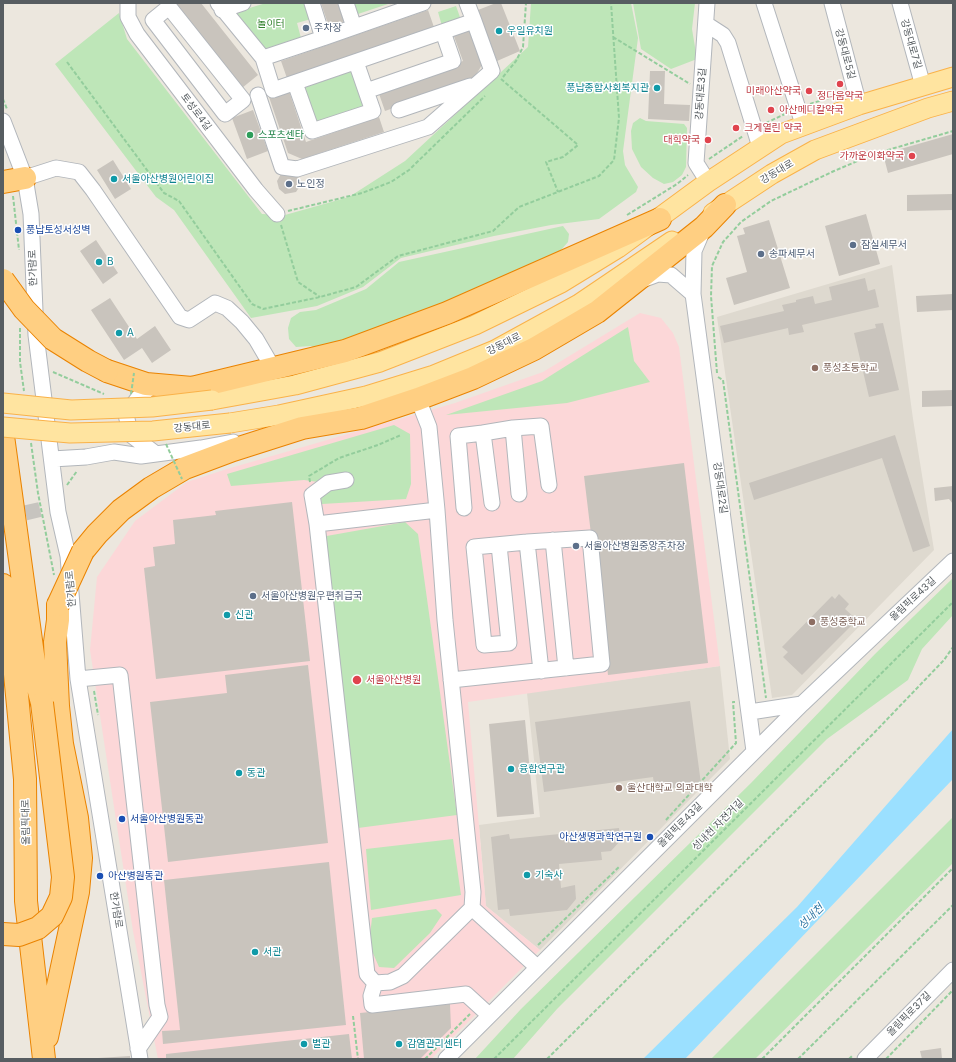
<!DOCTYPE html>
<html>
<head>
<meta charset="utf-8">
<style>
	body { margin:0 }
	#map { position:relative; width:956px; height:1062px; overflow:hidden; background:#ece7de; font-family:Inter,sans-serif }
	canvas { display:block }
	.frame { position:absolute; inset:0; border:4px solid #575d61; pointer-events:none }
</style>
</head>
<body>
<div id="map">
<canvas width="956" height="1062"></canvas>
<div class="frame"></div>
</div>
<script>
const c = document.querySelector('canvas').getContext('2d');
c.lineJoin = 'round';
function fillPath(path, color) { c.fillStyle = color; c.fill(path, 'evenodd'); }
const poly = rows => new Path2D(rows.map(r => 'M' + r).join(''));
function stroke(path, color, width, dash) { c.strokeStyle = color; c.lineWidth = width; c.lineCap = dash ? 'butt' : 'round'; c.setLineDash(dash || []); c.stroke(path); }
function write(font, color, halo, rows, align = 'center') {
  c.font = font + ' Inter,"Noto Sans KR",sans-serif'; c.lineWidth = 3; c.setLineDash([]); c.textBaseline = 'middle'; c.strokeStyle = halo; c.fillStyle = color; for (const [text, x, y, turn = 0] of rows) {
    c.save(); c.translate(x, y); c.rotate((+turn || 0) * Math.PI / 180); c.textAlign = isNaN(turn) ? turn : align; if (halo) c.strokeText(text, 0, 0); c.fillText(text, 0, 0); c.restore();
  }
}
const education = poly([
	[892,265,913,419,934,550,792,695,772,698,717,317],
	[720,666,730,759,540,950,486,906,479,825,540,817,527,693]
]);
const medical = poly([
	[640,313,661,318,673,333,679,347,720,666,468,702,486,906,540,950,431,1059,158,1059,133,931,90,650,97,577,135,521,187,482,227,469,455,403,543,372]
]);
const green = poly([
	[266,3,307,3,311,19,297,23,301,38,264,50,233,13],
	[351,3,391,3,355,15],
	[531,3,631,3,638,38,623,151,625,165,638,187,636,192,599,219,551,225,494,236,401,258,363,287,317,306,251,318,174,210,156,197,55,64,119,13,127,39,262,214,285,215,349,197,405,161,528,47],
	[633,3,695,3,692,29,697,59,671,69,641,49],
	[456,6,461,20,442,26,438,12],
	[352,71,364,106,315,122,303,88],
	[640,118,646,121,684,124,687,128,686,167,682,175,673,182,664,184,653,178,641,167,632,149,631,131,633,123],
	[563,226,569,234,568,242,561,250,445,312,322,352,311,346,296,347,289,339,288,328,291,318,300,312,316,310,366,289,399,262],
	[628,327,634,361,650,382,567,403,446,415,542,381],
	[394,425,410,434,411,484,406,499,322,504,318,482,304,480,231,486,227,474],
	[405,522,418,534,457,815,358,828,321,537],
	[953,578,953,615,922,649,908,680,827,739,557,1009,513,1059,475,1059,521,1009,751,783,875,654],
	[953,817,953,863,755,1059,711,1059],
	[453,839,461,895,371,910,366,849],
	[436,909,442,915,430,933,394,968,379,967,369,944,372,918]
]);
const water = poly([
	[953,729,953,779,685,1059,643,1059,797,907]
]);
const building = poly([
	[174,3,201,3,258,75,242,88],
	[321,3,339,3,345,21,329,27],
	[496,3,501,3,520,51,497,61,478,10],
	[428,10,435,30,288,81,281,61],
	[469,25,483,63,473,80,385,111,378,91,463,61,452,31],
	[650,71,665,71,664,104,690,105,689,121,648,119],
	[289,91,306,142,379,117,384,132,302,159,288,153,269,97],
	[253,110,268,151,247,159,232,118],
	[953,134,953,154,888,173,883,154],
	[113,160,131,189,115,199,97,170],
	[281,174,298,175,300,186,296,192,285,194,279,189,277,181],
	[953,194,953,210,907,211,907,195],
	[866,214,880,264,839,276,825,226],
	[769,220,790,288,734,305,726,278,747,272,737,236,745,234,743,228],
	[96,240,118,273,103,284,80,251],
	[865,278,868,291,875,289,879,307,802,325,804,332,789,335,788,328,724,343,720,326,784,311,782,305,796,302,796,300,813,296,815,304,832,300,829,287],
	[953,294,953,310,917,312,916,296],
	[110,298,137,339,155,326,171,350,152,363,142,348,124,360,91,310],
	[883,323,899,390,869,397,854,333,876,328,875,324],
	[953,390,953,406,922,407,922,391],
	[895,435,930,546,913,552,882,458,754,500,749,483],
	[684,463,708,663,608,675,584,476],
	[953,486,953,504,949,499,935,501,934,488],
	[292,502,310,661,156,679,144,568,155,566,153,547,175,544,173,520,216,515,215,511],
	[839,594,849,604,845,609,856,619,855,622,802,675,783,657,788,652,782,647,832,596,835,599],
	[308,665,328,843,168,862,150,702,227,693,225,675],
	[690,701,701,784,655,790,653,777,544,792,535,722],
	[525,720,534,814,497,817,489,724],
	[619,828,620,841,611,851,601,852,602,860,559,864,561,888,575,885,576,899,567,910,510,916,509,909,498,910,491,837,509,834,510,839],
	[329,862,346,1025,163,1044,162,1031,180,1030,164,880],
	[450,1004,451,1028,420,1059,364,1059,360,1013],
	[349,1034,352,1059,166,1059,166,1054],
	[941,1048,942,1059,922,1059,920,1051],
	[130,1056,130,1059,98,1059,98,1058]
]);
const minorTunnel = poly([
	[3,518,42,509]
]);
const path = poly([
	[613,37,690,84],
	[67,62,164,193,179,201,252,304,263,309,320,297,356,287,398,256,493,231,519,207,599,176,614,160,619,118,611,3],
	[503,77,516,61,523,47,526,3],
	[501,79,578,145,563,157,546,162,558,192],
	[3,99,7,109],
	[810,104,844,93],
	[766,123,787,113],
	[709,159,743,136],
	[13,196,19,250],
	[288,211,362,193,391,182,409,170,485,96],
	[627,215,677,184,688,175],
	[281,225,298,282,320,297],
	[20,328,20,362,24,391],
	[53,372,104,394],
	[717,373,711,296,712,266,723,242,741,222,771,201,834,171,874,154,953,131],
	[718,377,723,380,766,698],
	[31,443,38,493,54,575],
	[310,482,309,476,339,458,378,445,401,435],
	[67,485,77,471],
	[94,691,98,715],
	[666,820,736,743,733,702,735,702],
	[538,945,619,867],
	[353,1016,358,1059],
	[425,1059,470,1014],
	[494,1059,953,602],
	[547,1059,873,734,944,660,953,647],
	[762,1059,953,868],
	[798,1059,953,905],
	[849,1059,853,1055],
	[886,1059,953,990]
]);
const minor = poly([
	[128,3,128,17,137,34,256,190,277,214],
	[168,3,169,7,243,100,225,114,153,20,169,7],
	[218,3,263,58,323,38,312,3],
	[346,3,354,27],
	[707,3,696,163,708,182],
	[764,3,803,124],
	[832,3,859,105],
	[900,3,923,86],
	[222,10,243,3],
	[706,24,723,35,728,43,760,147],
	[323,38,423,3],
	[263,58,273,90,474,21,467,3],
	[356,62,366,91],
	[295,83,312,131,373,111,366,91,453,61,443,32],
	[258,95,282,167,297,169,428,127,492,71,474,21],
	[399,110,470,86],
	[3,121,25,178,31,214,36,335,58,512,68,556,78,679,140,1059],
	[25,178,56,168,79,172,93,190,180,317,189,320,215,303,227,308,242,322,256,339,273,368],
	[703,230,694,251,693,294,754,751],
	[642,280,658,274,671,275,693,294],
	[153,385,138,398,126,415,131,435,156,454],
	[418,399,429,427,437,510,445,620,473,892,472,908,403,976,390,982,375,983,367,974,317,524,437,510],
	[483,433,513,428],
	[52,459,86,457,114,452,141,456,201,448,233,442],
	[519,494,513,428,541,426,549,485],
	[464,508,458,436,483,433,492,503],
	[317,524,312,495,328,483,346,480],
	[553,540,566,668],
	[527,542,541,671],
	[78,679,120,675,157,1005,160,1017,138,1049],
	[451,680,602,664,590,538,527,542,474,547,484,645,509,643,499,545],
	[750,712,802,704],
	[472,908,537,967],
	[375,983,371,996,372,1005,466,994,489,1015],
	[446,1059,802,704,953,561],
	[865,1059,953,970]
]);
const major = poly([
	[713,213,772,174,815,150,928,108,953,101],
	[212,400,295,385,380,362,475,325,561,283,618,248,708,182,781,134,859,105,953,77],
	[230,423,279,415,366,396,434,375,495,350,579,304,672,241]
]);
const highway = poly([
	[3,182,25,178],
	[107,371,146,384,192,388,345,351,447,313,660,219],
	[3,436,37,684,42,703],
	[83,551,97,534,121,510,151,488,185,468,233,450,302,428,361,418,418,399,473,378,534,349,597,312,704,227,725,205],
	[3,585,15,674,25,779,26,901,44,1059],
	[47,1037,78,892,81,858,77,818,62,744,58,706,55,642,58,620,58,605]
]);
const pathBridge = poly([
	[131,394,134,373],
	[166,444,182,479]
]);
const majorBridge = poly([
	[3,403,71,410,152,407,212,400],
	[3,427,70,433,153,431,230,423]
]);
const highwayBridge = poly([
	[3,280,24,309,53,339,88,361,107,371],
	[58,605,83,551],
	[3,934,19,935,38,928,52,916,61,897,63,877,42,703]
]);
const markers = [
	[306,28,4,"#5c6f8a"],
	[499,31,4,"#0f9aa8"],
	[840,84,4,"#e0444e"],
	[657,88,4,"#0f9aa8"],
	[809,91,4,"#e0444e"],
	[771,110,4,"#e0444e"],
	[736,128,4,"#e0444e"],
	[250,135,4,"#2e9e5b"],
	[708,140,4,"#e0444e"],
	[912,156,4,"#e0444e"],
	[114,179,4,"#0f9aa8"],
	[289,184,4,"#5c6f8a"],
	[18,230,4,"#1a4fb4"],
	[853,245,4,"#5c6f8a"],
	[761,254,4,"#5c6f8a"],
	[99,262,4,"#0f9aa8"],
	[119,333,4,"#0f9aa8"],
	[815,368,4,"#8d6e63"],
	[576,546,4,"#5c6f8a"],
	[253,596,4,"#5c6f8a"],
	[227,615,4,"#0f9aa8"],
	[812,622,4,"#8d6e63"],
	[357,680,5,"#e0444e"],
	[511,769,4,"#0f9aa8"],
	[239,773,4,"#0f9aa8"],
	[619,788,4,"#8d6e63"],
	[122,819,4,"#1a4fb4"],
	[650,837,4,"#1a4fb4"],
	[527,875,4,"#0f9aa8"],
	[100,876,4,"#1a4fb4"],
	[255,952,4,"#0f9aa8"],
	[304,1044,4,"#0f9aa8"],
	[399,1044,4,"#0f9aa8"]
];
const parkNames = [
	["놀이터",271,24]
];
const serviceNames = [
	["주차장",314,28],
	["노인정",297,184],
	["잠실세무서",861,245],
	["송파세무서",769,254],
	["서울아산병원중앙주차장",584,546],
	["서울아산병원우편취급국",261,596]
];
const cultureNames = [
	["우일유치원",507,31],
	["풍납종합사회복지관",649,88,"right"],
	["서울아산병원어린이집",122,179],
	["B",107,262],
	["A",127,333],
	["신관",235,615],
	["융합연구관",519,769],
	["동관",247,773],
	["기숙사",535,875],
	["서관",263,952],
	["별관",312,1044],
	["감염관리센터",407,1044]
];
const streetNames = [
	["강동대로7길",911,44,74],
	["강동대로5길",845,54,75],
	["강동대로3길",701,94,-86],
	["토성로4길",196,112,53],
	["강동대로",777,172,-31],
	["한가람로",33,268,-92],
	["강동대로",504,344,-27],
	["강동대로",192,427,-6],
	["강동대로2길",720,488,82],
	["한가람로",71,589,-95],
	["올림픽로43길",913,599,-43],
	["올림픽대로",26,822,-91],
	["올림픽로43길",680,825,-45],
	["성내천 자전거길",718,825,-45],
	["한가람로",116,910,81],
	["올림픽로37길",909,1014,-45]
];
const healthNames = [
	["미래아산약국",801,91],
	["정다움약국",840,96,"center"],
	["아산메디칼약국",779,110,"left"],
	["크게열린 약국",744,128,"left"],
	["대힉약국",700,140],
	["가까운이화약국",904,156],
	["서울아산병원",366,680,"left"]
];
const leisureNames = [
	["스포츠센타",258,135]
];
const transitNames = [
	["풍납토성서성벽",26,230],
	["서울아산병원동관",130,819],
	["아산생명과학연구원",642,837,"right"],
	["아산병원동관",108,876]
];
const educationNames = [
	["풍성초등학교",823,368],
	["풍성중학교",820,622],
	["울산대학교 의과대학",627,788]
];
const waterNames = [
	["성내천",811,917,-45]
];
fillPath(education, '#ded9cf');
fillPath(medical, '#fcd7d8');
fillPath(green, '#bee6b8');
fillPath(water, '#9be0ff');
fillPath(building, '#c9c4bd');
stroke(minorTunnel, '#c7c4bf', 15, [15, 8]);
stroke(minor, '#b2b6bb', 17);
stroke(major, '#fab249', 21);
stroke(highway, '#ea8300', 24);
stroke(path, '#93cd9c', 2, [4, 2]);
stroke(minor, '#fff', 15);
stroke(major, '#ffe4a0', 19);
stroke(highway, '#ffcf82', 22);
stroke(majorBridge, '#fab249', 21, []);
stroke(highwayBridge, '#ea8300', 24, []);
stroke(pathBridge, '#93cd9c', 2, [4, 2]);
stroke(majorBridge, '#ffe4a0', 19);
stroke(highwayBridge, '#ffcf82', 22);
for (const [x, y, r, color] of markers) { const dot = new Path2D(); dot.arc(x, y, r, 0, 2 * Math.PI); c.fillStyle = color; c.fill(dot); stroke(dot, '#fff', 1.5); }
write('10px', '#34822e', '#fff', parkNames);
write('10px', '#4e5e75', '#fff', serviceNames, 'left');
write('10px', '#0d838f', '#fff', cultureNames, 'left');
write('10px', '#575d61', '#fff', streetNames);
write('10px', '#be3a42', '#fff', healthNames, 'right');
write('10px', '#27864d', '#fff', leisureNames, 'left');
write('10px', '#164399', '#fff', transitNames, 'left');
write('10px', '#785e54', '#fff', educationNames, 'left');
write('italic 11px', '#2f77a4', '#fff', waterNames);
</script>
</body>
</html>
